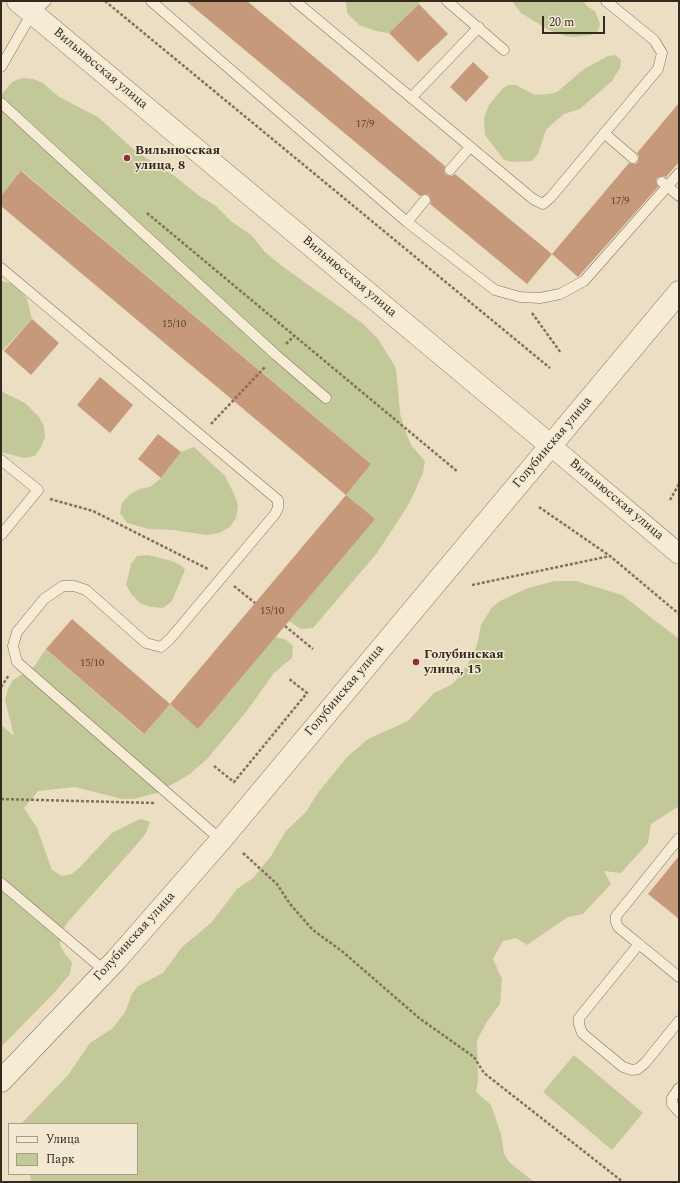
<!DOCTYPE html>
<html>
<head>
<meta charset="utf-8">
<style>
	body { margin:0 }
	#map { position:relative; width:680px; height:1183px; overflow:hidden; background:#ebdec3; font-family:Spectral,serif }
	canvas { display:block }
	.frame { position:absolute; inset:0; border:2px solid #34291e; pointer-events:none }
	.legend { position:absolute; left:8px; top:1123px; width:130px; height:52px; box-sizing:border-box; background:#f3e9d2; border:1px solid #a79c8a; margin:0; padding:5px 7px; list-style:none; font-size:12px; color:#34291e }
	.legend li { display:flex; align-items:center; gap:8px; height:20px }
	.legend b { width:20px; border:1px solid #a79c8a }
	.scale { position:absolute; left:542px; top:16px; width:63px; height:18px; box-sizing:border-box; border:2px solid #34291e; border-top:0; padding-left:5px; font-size:12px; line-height:14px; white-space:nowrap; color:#34291e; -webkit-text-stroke:3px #f3e9d2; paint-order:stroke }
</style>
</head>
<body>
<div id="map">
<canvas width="680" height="1183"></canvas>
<div class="frame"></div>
<ul class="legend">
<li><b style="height:5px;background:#f6ecd5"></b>Улица</li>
<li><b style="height:11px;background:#c3c898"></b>Парк</li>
</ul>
<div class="scale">20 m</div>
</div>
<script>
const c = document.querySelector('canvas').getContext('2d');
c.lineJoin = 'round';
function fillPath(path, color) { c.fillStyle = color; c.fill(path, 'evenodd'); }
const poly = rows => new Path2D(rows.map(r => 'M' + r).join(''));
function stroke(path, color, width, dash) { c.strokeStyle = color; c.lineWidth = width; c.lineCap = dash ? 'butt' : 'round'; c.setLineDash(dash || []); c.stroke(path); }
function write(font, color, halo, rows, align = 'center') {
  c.font = font + ' Spectral,serif'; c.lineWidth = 3; c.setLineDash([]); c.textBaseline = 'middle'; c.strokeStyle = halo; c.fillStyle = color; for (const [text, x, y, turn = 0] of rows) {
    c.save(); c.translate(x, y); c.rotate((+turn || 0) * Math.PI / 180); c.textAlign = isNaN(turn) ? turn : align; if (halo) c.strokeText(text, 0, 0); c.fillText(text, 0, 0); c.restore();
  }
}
const green = poly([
	[346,1,419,1,419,4,389,33,376,31,359,25,347,13],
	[512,1,583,1,588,7,595,11,600,24,598,31,591,35,574,37,565,36,549,30,521,13],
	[615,55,621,60,620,68,612,81,580,109,564,114,551,125,546,130,538,154,532,161,512,162,504,160,485,135,484,119,486,113,489,105,503,88,509,85,516,85,535,95,549,94,557,92,584,69,608,56],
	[22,78,33,79,43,83,59,97,98,117,132,148,162,169,172,174,198,195,216,206,232,222,251,235,265,252,282,266,362,323,378,339,396,368,400,413,403,425,411,445,425,461,423,473,409,504,377,553,313,628,301,629,289,621,374,519,346,495,371,464,22,171,1,196,1,95,12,82],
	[1,281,14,284,21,291,27,299,32,319,1,352],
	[1,391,25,403,39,417,44,426,45,437,41,447,35,456,24,458,1,452],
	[194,447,225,476,235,496,238,506,236,518,230,527,219,533,207,535,173,530,149,529,127,523,120,513,122,503,130,494,140,489,150,487,161,478,181,452],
	[148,555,172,561,182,566,185,570,172,601,163,608,151,607,140,603,132,595,126,585,131,564,137,556],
	[555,581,576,581,622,595,679,639,679,806,651,824,648,843,621,873,604,871,611,884,583,914,568,917,527,945,516,938,503,941,493,959,502,979,500,1004,488,1020,477,1040,478,1082,476,1092,491,1105,501,1134,504,1154,509,1162,534,1182,31,1182,30,1174,137,1174,137,1124,21,1124,68,1075,90,1043,113,1028,125,1012,132,994,138,986,163,973,182,947,211,923,237,889,253,878,271,856,286,831,306,812,317,794,347,757,368,739,408,721,434,693,451,685,458,678,469,662,477,645,481,625,492,607,502,600,528,588],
	[275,637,285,639,293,646,292,658,274,673,246,712,208,758,190,774,157,793,133,799,122,799,75,787,38,791,24,808,37,828,52,870,62,876,72,874,80,867,112,833,140,819,150,822,146,833,138,843,67,923,61,933,60,945,65,954,72,962,70,974,54,993,1,1047,1,725,14,736,5,700,8,689,13,680,33,668,46,649,143,734,170,704,198,729],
	[574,1055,643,1113,612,1150,543,1092]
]);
const building = poly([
	[186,1,247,1,445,166,444,172,446,175,452,176,455,174,552,254,527,284,430,204,431,201,429,195,426,194,420,196],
	[419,4,448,34,418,62,389,33],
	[473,62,489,77,466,102,450,87],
	[679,103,679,162,666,177,663,176,657,178,656,181,658,187,578,277,552,254,629,163,635,164,638,162,639,156,637,153],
	[21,171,371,464,346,495,1,206,1,196],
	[32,319,59,343,31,375,4,351],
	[100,377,133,405,110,433,77,405],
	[158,434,181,452,161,478,138,459],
	[346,495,375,519,198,729,170,704],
	[72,619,170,704,144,734,46,649],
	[679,856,679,919,648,894]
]);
const path = poly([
	[105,1,550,368],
	[147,213,458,472],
	[532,313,561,353],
	[286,344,294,336],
	[211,424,265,367],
	[50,499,93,511,208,569],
	[670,500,679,484],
	[539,507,610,556,679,614],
	[472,585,610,556],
	[234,586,255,603],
	[285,626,313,649],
	[1,687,9,675],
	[214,766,234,782,307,693,288,678],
	[1,799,154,803],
	[243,853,277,884,290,904,313,930,343,952,419,1018,474,1057,484,1073,623,1182]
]);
const service = poly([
	[151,1,407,222,495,290,520,297,540,298,560,294,584,281,679,173],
	[295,1,533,199,543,204,551,197,658,69,662,53,654,40,606,1],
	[447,1,504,50],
	[1,67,32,13,46,1],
	[411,98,479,27],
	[1,103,276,355,326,398],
	[604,133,633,158],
	[450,170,470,147],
	[662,182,679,196],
	[407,222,425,200],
	[1,268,278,500,278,508,275,514,170,639,161,647,146,643,86,590,74,586,63,586,44,599,17,632,13,646,17,662,221,840],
	[1,460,38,490,1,535],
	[679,838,621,910,616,916,616,922,618,927,679,977],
	[1,883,105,971],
	[639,944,579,1018,579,1024,582,1033,623,1067,632,1070,638,1069,645,1063,679,1021],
	[679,1088,672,1098,672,1104,679,1112]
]);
const minor = poly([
	[550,445,679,554]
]);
const tertiary = poly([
	[18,1,550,445],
	[1,1081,116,960,221,840,679,292]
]);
const markers = [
	[127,158,4,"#8e2f32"],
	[416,662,4,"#8e2f32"]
];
const numberNames = [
	["17/9",365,125],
	["17/9",620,202],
	["15/10",174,325],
	["15/10",272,612],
	["15/10",92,664]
];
const streetNames = [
	["Вильнюсская улица",100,69,40],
	["Вильнюсская улица",349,277,40],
	["Голубинская улица",553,443,-50],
	["Вильнюсская улица",616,500,40],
	["Голубинская улица",345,691,-50],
	["Голубинская улица",135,937,-48]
];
const poiNames = [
	["Вильнюсская",135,151],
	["улица, 8",135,166],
	["Голубинская",424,655],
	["улица, 15",424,670]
];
fillPath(green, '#c3c898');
fillPath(building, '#c6997b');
stroke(service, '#84705b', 11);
stroke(minor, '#84705b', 21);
stroke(tertiary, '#84705b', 23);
stroke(path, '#84705b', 2.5, [3, 2]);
stroke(service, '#f6ecd5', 10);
stroke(minor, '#f6ecd5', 20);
stroke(tertiary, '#f6ecd5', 22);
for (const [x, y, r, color] of markers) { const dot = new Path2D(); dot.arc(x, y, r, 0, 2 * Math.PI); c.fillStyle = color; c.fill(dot); stroke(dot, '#f3e9d2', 1.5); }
write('11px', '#584535', null, numberNames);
write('13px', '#34291e', '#f3e9d2', streetNames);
write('bold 13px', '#34291e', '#f3e9d2', poiNames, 'left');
</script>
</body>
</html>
